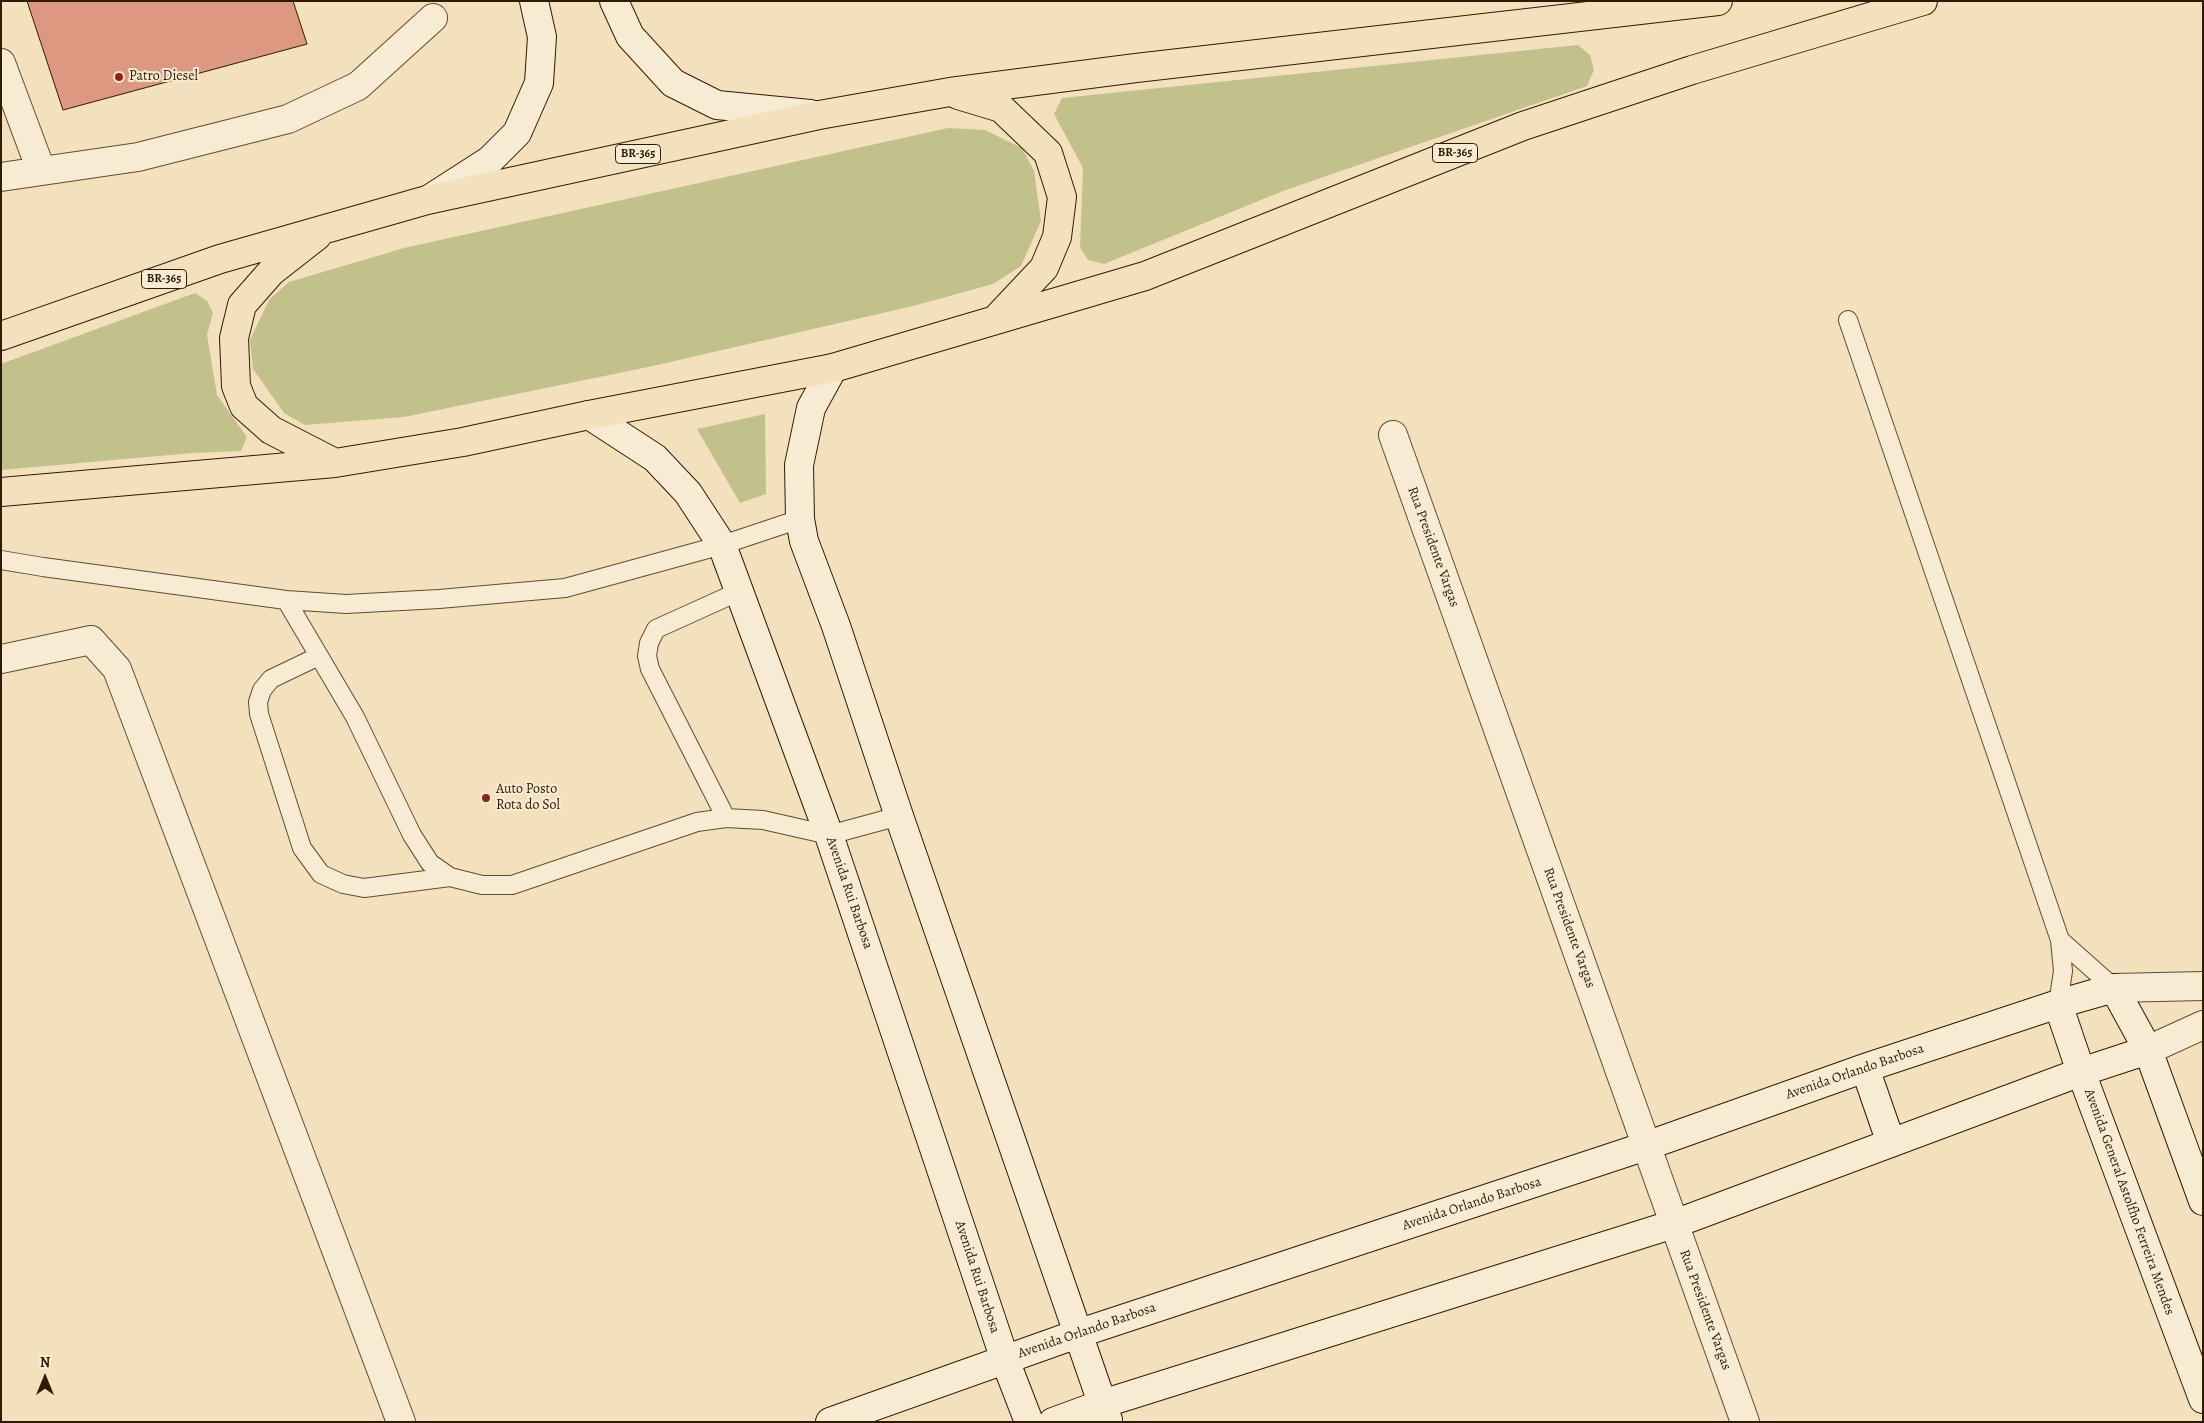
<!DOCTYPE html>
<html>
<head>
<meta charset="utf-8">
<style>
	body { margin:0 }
	#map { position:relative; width:2204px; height:1423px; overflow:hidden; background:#f2e1bc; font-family:Alegreya,serif }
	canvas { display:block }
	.frame { position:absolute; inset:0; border:2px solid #2f1b01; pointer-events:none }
	.north { position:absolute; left:20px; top:1353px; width:50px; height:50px; -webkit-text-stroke:4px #f7ecd3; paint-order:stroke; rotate:0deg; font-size:14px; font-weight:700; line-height:20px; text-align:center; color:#2f1b01 }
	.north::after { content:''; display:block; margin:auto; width:18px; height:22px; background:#2f1b01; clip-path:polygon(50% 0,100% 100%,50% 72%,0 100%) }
</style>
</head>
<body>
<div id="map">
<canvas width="2204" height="1423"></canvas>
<div class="frame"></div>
<div class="north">N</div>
</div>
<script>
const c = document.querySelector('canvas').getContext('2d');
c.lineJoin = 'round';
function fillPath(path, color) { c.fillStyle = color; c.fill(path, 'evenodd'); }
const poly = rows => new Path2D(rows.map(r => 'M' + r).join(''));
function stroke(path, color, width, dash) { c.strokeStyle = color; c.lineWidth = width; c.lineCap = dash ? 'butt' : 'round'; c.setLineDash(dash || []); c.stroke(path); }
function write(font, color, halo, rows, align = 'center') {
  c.font = font + ' Alegreya,serif'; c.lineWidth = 4; c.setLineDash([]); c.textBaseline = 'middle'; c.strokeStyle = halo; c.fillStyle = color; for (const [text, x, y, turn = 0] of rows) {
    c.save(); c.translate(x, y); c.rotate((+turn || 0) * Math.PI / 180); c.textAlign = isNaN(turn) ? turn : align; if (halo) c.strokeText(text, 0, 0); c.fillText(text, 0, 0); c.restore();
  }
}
const green = poly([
	[1578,45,1590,55,1594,70,1587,86,1283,191,1104,264,1088,260,1080,247,1083,168,1054,114,1062,98],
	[948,128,985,130,1022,148,1034,171,1041,221,1021,266,993,284,913,306,653,366,404,417,305,425,284,413,253,369,250,340,269,300,289,282,404,248],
	[195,293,207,301,213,313,207,335,217,395,247,437,241,451,192,453,1,470,1,364],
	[765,414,766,494,740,503,697,429]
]);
const building = poly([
	[27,1,293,1,307,44,63,110,27,1]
]);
const lane = poly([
	[1848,320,2060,940,2063,971,2058,1004],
	[1,560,43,567,286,600,346,604,439,599,565,588,722,545,800,519],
	[286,600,355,717,412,835,430,863,450,877,482,885,512,885,697,822,726,818,763,820,829,835,899,816],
	[319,656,271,679,262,690,258,702,259,714,302,848,321,874,343,884,364,888,450,877],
	[726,818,650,669,647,656,649,643,656,629,740,591],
	[2060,940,2114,988]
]);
const street = poly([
	[1,63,41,170],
	[1,177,138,157,288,119,358,86,433,18],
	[1393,435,1745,1422],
	[1,659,91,640,117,669,401,1422],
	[2114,988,2203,986],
	[2148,1050,2203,1025]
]);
const secondary = poly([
	[614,1,630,36,673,83,717,105,810,114],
	[431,198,490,160,517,133,539,83,542,37,534,1],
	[833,368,811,408,799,465,800,519,804,541,836,626,899,816,1108,1420],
	[589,415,655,458,688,493,722,545,829,835,1005,1360,1029,1422],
	[2058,1004,2081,1072,2203,1399],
	[1865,1068,1891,1143],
	[830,1422,1077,1334,1646,1146,1865,1068,2058,1004,2114,988,2148,1050,2203,1201],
	[1053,1422,1102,1404,1674,1224,2081,1072,2148,1050]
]);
const highway = poly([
	[958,95,1001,108,1048,153,1062,197,1057,237,1044,268,995,320],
	[317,236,271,272,242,305,234,338,236,386,244,406,271,430,335,463],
	[1,336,220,259,427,200,819,115,950,92,1136,68,1718,1],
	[1,492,335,463,463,442,589,415,833,368,1145,276,1523,126,1692,70,1923,1]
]);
const markers = [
	[119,77,5,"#8f2418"],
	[486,798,5,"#8f2418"]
];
const shields = [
	[1455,153,45],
	[638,154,45],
	[164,279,45]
];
const shieldNames = [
	["BR-365",1455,153],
	["BR-365",638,154],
	["BR-365",164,279]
];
const poiNames = [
	["Patro Diesel",129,77],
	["Auto Posto",496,790],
	["Rota do Sol",496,806]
];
const streetNames = [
	["Rua Presidente Vargas",1433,547,70],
	["Avenida Rui Barbosa",849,893,71],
	["Rua Presidente Vargas",1569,928,70],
	["Avenida Orlando Barbosa",1855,1072,-19],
	["Avenida General Astolfho Ferreira Mendes",2129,1202,70],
	["Avenida Orlando Barbosa",1472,1204,-18],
	["Avenida Rui Barbosa",977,1277,72],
	["Rua Presidente Vargas",1705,1310,70],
	["Avenida Orlando Barbosa",1087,1331,-19]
];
fillPath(green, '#c2c18c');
fillPath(building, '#dd9882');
stroke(building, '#2f1b01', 1);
stroke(lane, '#604c30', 20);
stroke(street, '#604c30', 30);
stroke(secondary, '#2f1b01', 30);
stroke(highway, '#2f1b01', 30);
stroke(lane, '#f7ecd3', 18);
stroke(street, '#f7ecd3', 28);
stroke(secondary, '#f7ecd3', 28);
stroke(highway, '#f2e1bc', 28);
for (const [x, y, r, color] of markers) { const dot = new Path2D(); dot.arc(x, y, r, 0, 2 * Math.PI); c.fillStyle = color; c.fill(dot); stroke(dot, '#f7ecd3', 2); }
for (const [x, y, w] of shields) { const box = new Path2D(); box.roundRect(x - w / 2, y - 9.5, w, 19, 4); c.fillStyle = '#f7ecd3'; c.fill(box); stroke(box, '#2f1b01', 1); }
write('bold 12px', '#2f1b01', null, shieldNames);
write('14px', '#2f1b01', '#f7ecd3', poiNames, 'left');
write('14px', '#2f1b01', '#f7ecd3', streetNames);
</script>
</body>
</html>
